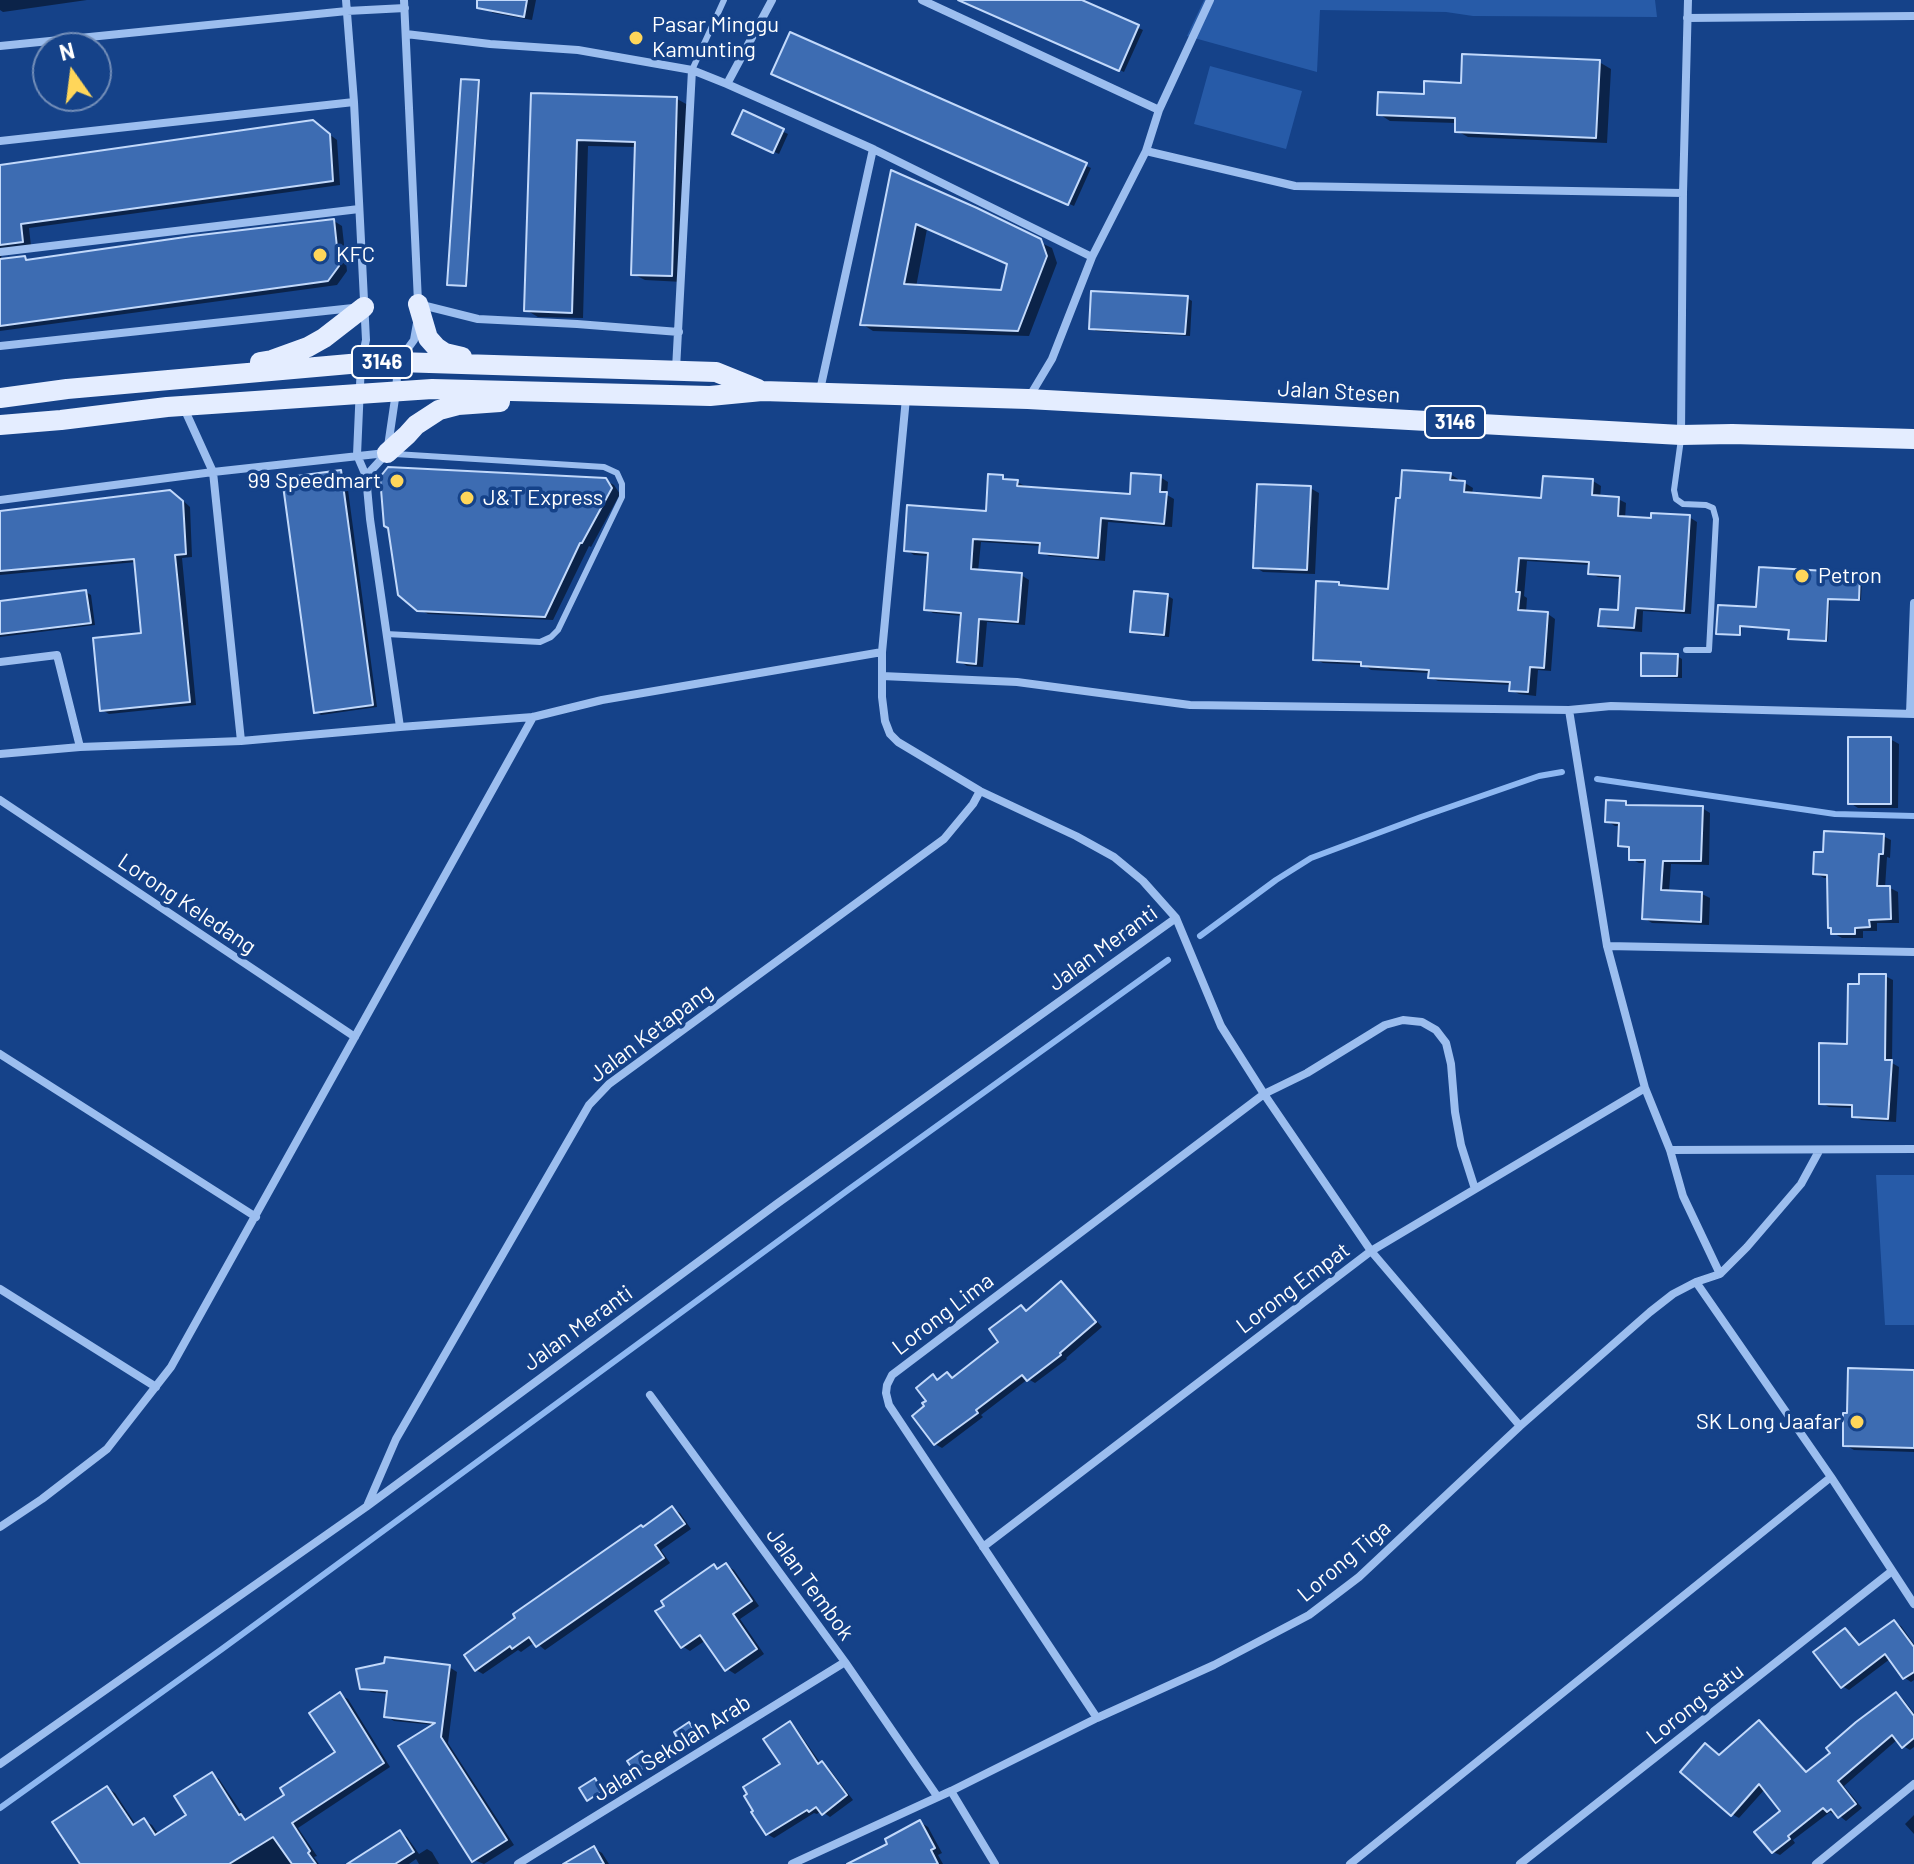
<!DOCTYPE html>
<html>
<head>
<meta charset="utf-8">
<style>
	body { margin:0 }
	#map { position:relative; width:1914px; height:1864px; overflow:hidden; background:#154289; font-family:Barlow,sans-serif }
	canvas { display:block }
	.north { position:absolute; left:32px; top:32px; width:80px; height:80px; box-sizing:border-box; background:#154289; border:2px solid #738eb8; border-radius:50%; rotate:346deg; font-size:22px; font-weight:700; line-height:32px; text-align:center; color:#fff }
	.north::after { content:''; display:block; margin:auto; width:28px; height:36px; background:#ffd65a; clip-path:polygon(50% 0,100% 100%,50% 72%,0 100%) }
</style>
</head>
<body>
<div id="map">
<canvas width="1914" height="1864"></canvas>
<div class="north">N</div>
</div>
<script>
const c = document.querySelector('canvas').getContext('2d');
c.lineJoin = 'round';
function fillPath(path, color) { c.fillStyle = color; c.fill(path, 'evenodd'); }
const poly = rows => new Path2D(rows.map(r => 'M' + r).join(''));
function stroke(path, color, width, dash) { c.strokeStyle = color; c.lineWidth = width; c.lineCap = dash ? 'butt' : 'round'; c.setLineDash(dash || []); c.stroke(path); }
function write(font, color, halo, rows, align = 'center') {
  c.font = font + ' Barlow,sans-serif'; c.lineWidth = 7; c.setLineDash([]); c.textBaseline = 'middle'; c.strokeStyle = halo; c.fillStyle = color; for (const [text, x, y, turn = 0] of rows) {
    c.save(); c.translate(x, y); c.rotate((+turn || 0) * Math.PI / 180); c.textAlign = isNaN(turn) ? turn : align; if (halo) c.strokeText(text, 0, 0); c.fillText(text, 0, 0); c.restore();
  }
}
const green = poly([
	[1204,0,1655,0,1657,17,1473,16,1446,12,1320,10,1317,72,1187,36],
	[1210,66,1302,91,1286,149,1194,124],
	[1876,1175,1914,1175,1914,1325,1885,1325]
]);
const shadow = poly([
	[0,0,87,0,3,12,0,10],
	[486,0,536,0,532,20,493,13,485,8],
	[961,0,1077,0,1143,30,1124,72],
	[791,35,1091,168,1074,206,779,76],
	[1599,62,1611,69,1607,143,1468,137,1457,131,1457,123,1390,121,1379,114,1425,96],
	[478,82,480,83,467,286,451,285],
	[533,95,677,99,688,105,683,282,645,280,633,274,637,147,588,146,583,318,538,317,526,310],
	[744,113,788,134,779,154,739,136],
	[313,122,337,140,340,185,29,228,31,246,3,251,1,258,2,260,25,258,30,261,334,221,342,226,347,271,337,285,0,331,0,166],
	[892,173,1052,248,1057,263,1029,336,873,331,862,324],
	[927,229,1008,265,1003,292,916,287],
	[1187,298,1192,301,1190,336,1096,331,1091,328],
	[341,472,346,475,377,707,321,715,316,712],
	[1450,474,1458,479,1458,482,1465,483,1473,488,1472,494,1543,500,1593,481,1601,486,1600,498,1618,499,1626,503,1625,519,1689,517,1697,522,1691,614,1643,611,1642,632,1608,629,1600,625,1619,613,1622,579,1598,577,1590,573,1590,565,1527,561,1524,596,1527,598,1526,613,1548,614,1555,619,1551,671,1538,670,1536,696,1519,694,1511,690,1512,685,1438,681,1430,677,1430,673,1371,670,1364,665,1323,663,1315,659,1339,584,1346,588,1389,591],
	[1003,477,1010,481,1017,482,1025,486,1025,489,1132,496,1160,477,1168,482,1167,495,1174,499,1172,527,1108,522,1105,561,1049,556,1041,552,1042,546,981,542,978,572,1021,575,1029,580,1025,625,987,622,983,667,967,666,959,661,963,616,933,613,926,609,930,556,914,555,906,550,987,513],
	[605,480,614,485,620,494,591,547,589,546,553,620,428,614,419,609],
	[1310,488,1319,493,1315,574,1263,572,1255,567],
	[178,496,190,507,192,557,182,558,196,705,109,714,102,710,144,635,136,562,0,575,0,513],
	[1860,575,1862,577,1861,600,1830,599,1828,641,1792,639,1790,638,1791,630,1742,626,1741,635,1720,634,1758,610],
	[86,592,91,595,95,625,0,637,0,603],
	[1136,593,1168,596,1173,599,1169,637,1137,634,1132,631],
	[1677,656,1682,659,1682,678,1648,677,1643,674],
	[1890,739,1899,744,1898,808,1858,808,1850,803],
	[1626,803,1633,807,1702,808,1710,813,1709,865,1671,864,1669,892,1702,894,1710,898,1709,925,1652,923,1644,918,1647,863,1639,863,1631,859,1631,850,1620,845,1621,826,1615,826,1607,821],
	[1883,836,1891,840,1890,858,1887,857,1885,888,1890,888,1898,892,1899,923,1877,923,1877,931,1863,931,1863,938,1842,938,1833,933,1829,878,1824,878,1815,873],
	[1885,976,1893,980,1892,1063,1899,1067,1896,1122,1861,1120,1854,1116,1854,1108,1829,1107,1821,1103,1849,1046,1861,986],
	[1061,1284,1068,1288,1102,1327,1066,1358,1067,1359,1035,1383,1028,1379,981,1415,983,1417,942,1448,935,1444,927,1407,933,1377,939,1380,948,1374,954,1378,1001,1342,1021,1307,1029,1312],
	[1914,1372,1914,1452,1854,1450,1845,1445],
	[672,1509,680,1513,691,1529,661,1550,670,1563,545,1650,535,1642,521,1652,518,1650,483,1674,476,1670,644,1529],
	[726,1565,734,1570,759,1606,740,1619,764,1654,735,1674,727,1669,706,1640,690,1651,682,1646,714,1566,720,1570],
	[1894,1622,1901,1626,1914,1644,1914,1680,1911,1682,1905,1678,1890,1659,1849,1690,1842,1686,1846,1630,1852,1634,1861,1646],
	[449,1667,457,1672,448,1743,514,1845,484,1864,474,1860,434,1725,394,1721,386,1716,389,1694,371,1692,362,1687],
	[340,1695,348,1699,390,1767,298,1828,317,1856,314,1857,319,1864,83,1864,107,1788,115,1793,136,1825,144,1820,152,1825,159,1835,189,1816,212,1774,219,1779,245,1818,249,1821,287,1795,338,1753],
	[1896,1695,1903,1699,1914,1713,1914,1747,1910,1750,1903,1746,1898,1739,1844,1786,1862,1808,1846,1821,1837,1814,1835,1815,1830,1812,1793,1840,1795,1843,1780,1855,1773,1852,1783,1811,1765,1789,1739,1818,1732,1814,1721,1757,1759,1722,1766,1726,1808,1773],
	[790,1724,796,1728,821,1764,828,1767,853,1800,830,1817,821,1811,817,1814,814,1813,774,1838,767,1834,783,1765],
	[1914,1815,1914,1834,1905,1824],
	[920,1822,928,1827,942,1853,938,1855,943,1864,852,1864,890,1845],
	[400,1832,407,1837,419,1854,427,1849,432,1852,439,1864,419,1864,416,1859,409,1864,351,1864],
	[594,1848,602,1853,609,1864,567,1864]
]);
const stream = poly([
	[1597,779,1835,814,1914,816],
	[1200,936,1276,880,1311,858,1421,817,1539,776,1562,772],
	[0,1808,222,1649,848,1190,1168,960]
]);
const building = poly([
	[477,0,527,0,524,17,477,8,477,0],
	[958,0,1082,0,1139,25,1119,71,958,0],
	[790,32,1087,163,1068,205,771,74,790,32],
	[1462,54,1600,60,1596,138,1455,132,1455,118,1377,115,1378,92,1424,94,1424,81,1461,83,1462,54],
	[461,79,479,80,466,286,447,285,461,79],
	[531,93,677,97,672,276,631,275,635,142,577,140,572,313,524,311,531,93],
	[743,110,784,129,773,153,732,134,743,110],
	[313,120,330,134,333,181,21,224,23,242,0,245,0,165,313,120],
	[891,170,977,208,1041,239,1047,256,1018,331,860,325,891,170],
	[916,224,1007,264,1001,290,904,284,916,224],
	[334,219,339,266,328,281,0,326,0,259,25,256,26,260,192,236,334,219],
	[1091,291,1188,296,1185,334,1089,329,1091,291],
	[388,467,606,478,612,488,582,543,580,543,545,617,417,611,398,595,388,528,384,526,380,477,388,467],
	[341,470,373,705,314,713,282,478,341,470],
	[1402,470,1451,473,1450,480,1465,481,1464,492,1541,498,1543,476,1593,479,1592,495,1619,497,1618,516,1651,518,1651,513,1690,515,1684,611,1636,608,1634,628,1598,626,1600,609,1618,610,1620,576,1588,574,1589,562,1519,558,1516,592,1520,592,1518,610,1548,612,1544,668,1530,667,1528,692,1509,691,1510,682,1428,678,1429,670,1361,666,1361,662,1313,660,1316,581,1339,582,1339,585,1388,589,1396,498,1400,498,1402,470],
	[1131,473,1161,475,1160,492,1167,492,1164,524,1101,518,1098,558,1039,553,1040,543,973,539,971,569,1022,573,1018,622,979,619,976,664,957,662,961,613,924,610,928,553,904,551,907,505,986,511,988,474,1003,475,1003,479,1018,480,1017,486,1130,494,1131,473],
	[1257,484,1311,486,1307,570,1253,568,1257,484],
	[170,490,183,501,186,554,175,555,190,702,100,711,93,638,141,633,134,559,0,571,0,511,170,490],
	[1759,567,1860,573,1859,600,1828,599,1826,641,1788,639,1789,630,1740,626,1740,635,1716,634,1718,605,1756,607,1759,567],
	[86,590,91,623,0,634,0,601,86,590],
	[1134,591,1168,594,1164,635,1130,632,1134,591],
	[1641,653,1678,654,1677,676,1641,676,1641,653],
	[1848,737,1891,737,1891,804,1848,804,1848,737],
	[1606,800,1626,801,1626,805,1703,806,1701,861,1663,861,1661,890,1702,892,1701,922,1642,919,1645,860,1629,860,1629,847,1618,846,1619,823,1605,822,1606,800],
	[1824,831,1884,834,1883,854,1879,854,1877,886,1890,886,1891,919,1869,920,1870,927,1855,928,1855,934,1831,934,1831,928,1828,928,1827,875,1813,874,1814,852,1823,852,1824,831],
	[1859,974,1886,974,1885,1060,1892,1060,1888,1119,1852,1117,1852,1105,1819,1104,1819,1043,1847,1044,1848,984,1859,984,1859,974],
	[1061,1281,1096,1322,1060,1353,1061,1355,1027,1381,1022,1375,976,1410,978,1413,934,1445,912,1416,924,1406,922,1403,926,1401,916,1388,933,1374,937,1380,947,1372,952,1378,998,1342,989,1329,1021,1305,1026,1311,1061,1281],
	[1848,1368,1914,1370,1914,1448,1843,1446,1843,1413,1847,1413,1848,1368],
	[672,1506,685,1524,655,1545,664,1558,536,1647,529,1637,512,1649,510,1646,475,1671,464,1655,515,1618,513,1614,641,1525,643,1527,672,1506],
	[726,1563,752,1601,733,1614,757,1649,725,1671,700,1635,681,1648,655,1611,664,1606,661,1601,714,1564,717,1569,726,1563],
	[1894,1620,1914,1647,1914,1672,1903,1679,1885,1654,1841,1688,1813,1652,1845,1628,1859,1645,1894,1620],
	[385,1657,450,1665,441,1737,507,1840,472,1862,398,1746,435,1723,384,1717,387,1691,360,1689,356,1669,384,1663,385,1657],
	[340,1692,384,1763,292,1823,310,1851,308,1853,316,1864,292,1864,273,1837,229,1864,80,1864,52,1822,107,1786,133,1825,144,1818,155,1835,186,1815,174,1796,212,1772,239,1815,241,1814,245,1820,284,1795,280,1788,335,1752,309,1713,340,1692],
	[1896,1692,1914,1716,1914,1738,1902,1748,1892,1735,1838,1781,1856,1804,1838,1818,1831,1809,1827,1812,1823,1808,1788,1836,1790,1839,1772,1853,1754,1832,1780,1811,1759,1784,1731,1816,1680,1772,1705,1743,1719,1755,1759,1720,1806,1772,1830,1753,1826,1748,1856,1722,1896,1692],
	[790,1721,818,1764,822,1761,847,1795,822,1815,816,1807,809,1812,807,1810,766,1835,751,1812,753,1811,744,1796,747,1794,743,1787,780,1764,763,1739,790,1721],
	[689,1722,697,1735,681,1745,674,1732,689,1722],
	[642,1751,650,1764,635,1773,627,1761,642,1751],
	[595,1778,602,1791,587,1801,579,1788,595,1778],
	[920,1820,935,1848,931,1850,938,1864,847,1864,887,1844,885,1839,920,1820],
	[400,1830,414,1852,395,1864,347,1864,400,1830],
	[594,1846,604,1864,563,1864,594,1846]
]);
const service = poly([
	[692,70,724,0],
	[1681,439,1674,490,1676,499,1683,504,1706,505,1713,508,1716,519,1709,650,1686,650],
	[386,634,540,642,551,637,558,630,622,497,622,484,617,473,604,467,395,454]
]);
const minor = poly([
	[346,0,354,102,366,340,361,363,357,455,366,476,370,519,400,727],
	[404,0,418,302],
	[922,0,1159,110],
	[1687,18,1914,16],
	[406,34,490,44,578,50,692,70,727,84,873,149,1092,257],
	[0,46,347,11,405,8],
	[727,84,772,0],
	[0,141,354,102],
	[1146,151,1295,186,1683,193],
	[0,252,359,209],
	[422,305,478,319,577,324,679,332],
	[0,346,353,308],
	[676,369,692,70],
	[820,390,873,149],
	[906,398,882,652,882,697,885,721,890,734,898,742,980,791,1076,836,1114,857,1143,881,1176,918,1221,1026,1264,1094,1371,1251,1520,1426],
	[1028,399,1052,359,1092,257,1146,151,1159,110,1210,0],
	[183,406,213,472,241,741],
	[1681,434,1683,193,1688,0],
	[366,476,387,453,396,392,398,362,414,340,417,323],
	[0,500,213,472,386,453],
	[0,662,57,655,80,747],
	[882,676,1017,682,1190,705,1569,710,1611,706,1914,714],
	[1569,710,1607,946,1645,1088,1670,1150,1683,1196,1720,1274],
	[1910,714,1914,603],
	[0,754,80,747,241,741,400,727,533,717,602,700,882,652],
	[0,800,355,1037],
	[1607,946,1914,952],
	[0,1054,256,1217],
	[1670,1150,1914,1149],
	[1696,1282,1831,1477,1914,1604],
	[0,1289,156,1387],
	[650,1395,845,1662,937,1796],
	[367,1506,396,1439,589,1105,609,1084,944,839,973,804,980,791],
	[0,1527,42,1499,107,1449,171,1367,533,717],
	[983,1547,1371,1251,1645,1088],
	[1097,1718,889,1405,886,1393,887,1385,892,1375,1264,1094,1307,1073,1385,1025,1403,1020,1422,1022,1436,1030,1446,1043,1451,1064,1455,1112,1461,1145,1475,1189],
	[0,1764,366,1507,778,1203,1176,918],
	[951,1791,995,1864],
	[518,1864,845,1662],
	[792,1864,951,1791,1097,1718,1214,1665,1309,1615,1359,1577,1520,1426,1650,1312,1673,1294,1696,1282,1720,1274,1747,1247,1801,1184,1819,1151],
	[1350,1864,1831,1477],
	[1520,1864,1892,1571],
	[1816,1864,1914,1784]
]);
const primary = poly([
	[418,304,428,338,436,347,445,353,462,357],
	[260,362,272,360,308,347,324,338,364,307],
	[0,398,67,389,361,363,398,362,716,372,758,389],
	[0,425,61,420,167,407,432,389,710,396,762,391,1028,399,1681,435,1732,434,1914,439],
	[387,453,407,435,416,425,439,410,458,405,500,402]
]);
const markers = [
	[636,38,8,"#ffd65a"],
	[320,255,8,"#ffd65a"],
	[397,481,8,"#ffd65a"],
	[467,498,8,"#ffd65a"],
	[1802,576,8,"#ffd65a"],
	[1857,1422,8,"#ffd65a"]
];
const shields = [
	[382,362,60],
	[1455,422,60]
];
const shieldNames = [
	["3146",382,362],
	["3146",1455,422]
];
const poiNames = [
	["Pasar Minggu",652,25],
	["Kamunting",652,50],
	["KFC",336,255],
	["99 Speedmart",381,481,"right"],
	["J&T Express",483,498],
	["Petron",1818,576],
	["SK Long Jaafar",1841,1422,"right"]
];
const streetNames = [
	["Jalan Stesen",1339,392,3],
	["Lorong Keledang",187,904,34],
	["Jalan Meranti",1103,948,-36],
	["Jalan Ketapang",651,1033,-37],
	["Lorong Empat",1293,1288,-37],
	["Lorong Lima",943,1314,-37],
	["Jalan Meranti",578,1328,-36],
	["Lorong Tiga",1344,1561,-40],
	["Jalan Tembok",810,1584,54],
	["Lorong Satu",1695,1704,-38],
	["Jalan Sekolah Arab",672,1748,-32]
];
fillPath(green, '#275ba8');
fillPath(shadow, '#0007');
stroke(stream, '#8eb8f2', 6);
fillPath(building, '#3d6cb2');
stroke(building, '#c2d9fb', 2);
stroke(service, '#9cbeef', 6);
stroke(minor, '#9cbeef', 8);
stroke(primary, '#e4edff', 20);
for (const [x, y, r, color] of markers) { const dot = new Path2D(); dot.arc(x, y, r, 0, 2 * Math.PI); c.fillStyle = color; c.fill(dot); stroke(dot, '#154289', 3); }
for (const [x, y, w] of shields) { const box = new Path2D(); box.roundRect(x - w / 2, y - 16, w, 32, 6); c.fillStyle = '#154289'; c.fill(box); stroke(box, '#fff', 2); }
write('bold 20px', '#fff', null, shieldNames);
write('22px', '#fff', '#154289', poiNames, 'left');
write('22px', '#fff', '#154289', streetNames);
</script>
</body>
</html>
